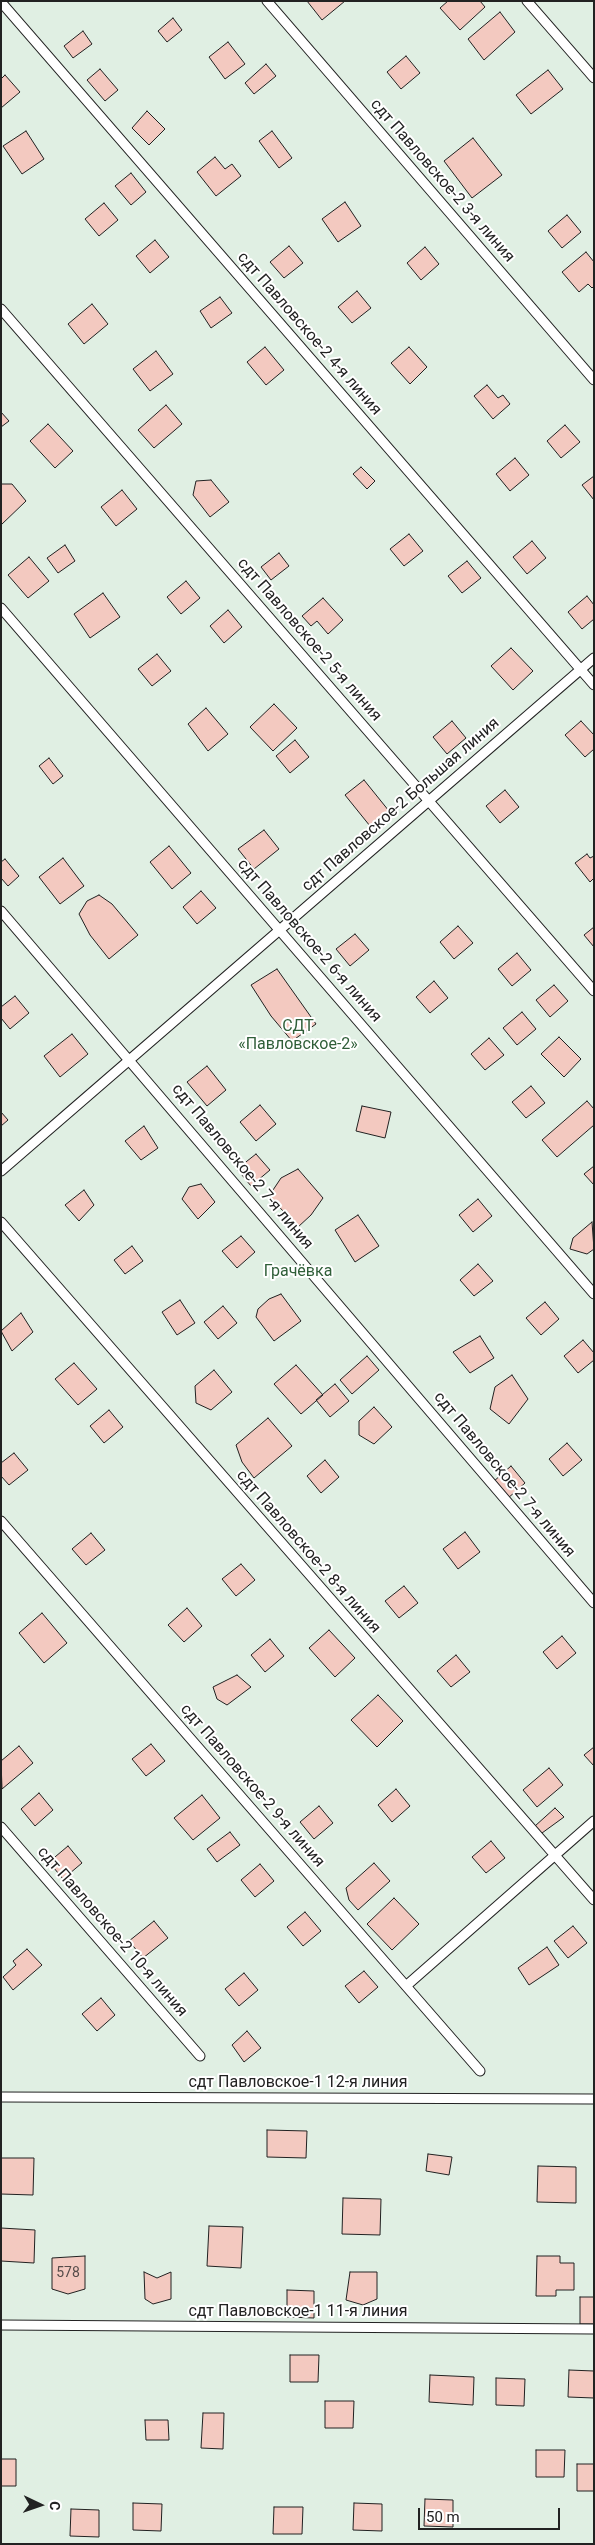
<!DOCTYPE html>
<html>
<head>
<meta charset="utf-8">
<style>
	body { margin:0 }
	#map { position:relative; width:595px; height:2545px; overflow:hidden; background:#fff; font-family:Roboto,sans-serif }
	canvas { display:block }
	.frame { position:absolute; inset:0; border:2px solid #222; pointer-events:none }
	.north { position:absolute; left:15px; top:2480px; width:50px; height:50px; -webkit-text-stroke:4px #fff; paint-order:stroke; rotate:93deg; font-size:14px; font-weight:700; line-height:20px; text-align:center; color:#222 }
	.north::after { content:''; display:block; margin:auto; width:18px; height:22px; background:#222; clip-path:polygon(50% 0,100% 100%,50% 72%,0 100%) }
	.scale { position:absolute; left:418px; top:2508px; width:142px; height:22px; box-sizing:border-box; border:2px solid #222; border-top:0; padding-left:6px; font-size:15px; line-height:18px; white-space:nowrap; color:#222; -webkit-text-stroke:4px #fff; paint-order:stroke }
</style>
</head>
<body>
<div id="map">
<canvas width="595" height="2545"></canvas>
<div class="frame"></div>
<div class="north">С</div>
<div class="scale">50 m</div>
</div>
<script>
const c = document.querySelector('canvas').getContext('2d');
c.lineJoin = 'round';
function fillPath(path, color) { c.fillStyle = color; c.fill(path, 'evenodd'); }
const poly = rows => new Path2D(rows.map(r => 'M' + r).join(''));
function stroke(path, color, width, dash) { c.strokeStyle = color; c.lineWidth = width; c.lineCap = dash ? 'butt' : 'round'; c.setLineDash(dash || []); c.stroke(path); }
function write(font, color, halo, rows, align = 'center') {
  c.font = font + ' Roboto,sans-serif'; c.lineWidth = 4; c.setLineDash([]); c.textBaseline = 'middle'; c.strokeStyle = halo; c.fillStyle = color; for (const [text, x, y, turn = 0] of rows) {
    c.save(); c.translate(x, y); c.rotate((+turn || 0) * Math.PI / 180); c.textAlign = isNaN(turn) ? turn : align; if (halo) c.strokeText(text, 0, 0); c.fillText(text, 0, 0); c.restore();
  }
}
const green = poly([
	[1,1,594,1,594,2544,1,2544,1,1]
]);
const building = poly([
	[307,1,345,1,322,20,307,1],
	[448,1,480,1,485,7,460,30,440,8,448,1],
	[500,12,515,32,484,60,468,39,500,12],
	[173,18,182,30,167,42,158,31,173,18],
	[83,31,92,44,73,58,64,46,83,31],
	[228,42,245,64,225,79,209,57,228,42],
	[406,56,420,73,401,89,387,72,406,56],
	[266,64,276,76,254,94,245,83,266,64],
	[100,69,118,90,105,101,87,80,100,69],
	[548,70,563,89,531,114,516,95,548,70],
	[5,75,20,92,1,108,1,79,5,75],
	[147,111,165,129,149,145,132,128,147,111],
	[26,131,44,159,22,174,3,146,26,131],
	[272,131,292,158,279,168,259,141,272,131],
	[473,138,502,175,472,198,444,161,473,138],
	[215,157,225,169,232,164,241,176,216,196,197,172,215,157],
	[131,173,146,192,131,205,115,186,131,173],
	[345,202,361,226,338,242,322,219,345,202],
	[104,203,118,220,99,236,85,219,104,203],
	[567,215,581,232,562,248,548,231,567,215],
	[155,240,169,257,150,273,136,256,155,240],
	[289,246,303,263,284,278,270,262,289,246],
	[425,247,439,264,421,280,407,263,425,247],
	[586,252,594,262,594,286,592,288,588,284,579,292,562,272,586,252],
	[357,291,371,308,352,323,338,307,357,291],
	[220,297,232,313,211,328,200,311,220,297],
	[92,304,108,324,84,344,68,324,92,304],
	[265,347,284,370,266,385,247,362,265,347],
	[409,347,427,367,410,384,391,363,409,347],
	[156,351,173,374,150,391,133,369,156,351],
	[487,385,498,398,503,395,510,404,493,419,474,396,487,385],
	[166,405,182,424,154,448,138,430,166,405],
	[1,412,9,421,1,427,1,412],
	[48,424,73,451,55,468,30,441,48,424],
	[565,425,580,442,561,458,547,441,565,425],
	[515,458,529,475,510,491,496,474,515,458],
	[361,467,375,481,367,489,353,474,361,467],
	[594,476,594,500,582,485,594,476],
	[211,480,229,502,210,517,193,495,196,481,211,480],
	[1,484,12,484,26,501,1,525,1,484],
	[122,490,137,509,116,526,101,507,122,490],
	[409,534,423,551,404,566,390,549,409,534],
	[532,541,546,558,527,574,513,557,532,541],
	[65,545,75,561,58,573,47,558,65,545],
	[279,553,289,566,271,580,261,567,279,553],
	[29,557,49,581,28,598,8,575,29,557],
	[467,561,481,578,462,593,448,576,467,561],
	[186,581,200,598,181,614,167,597,186,581],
	[103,593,120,617,90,638,74,614,103,593],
	[587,596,594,605,594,619,582,629,568,612,587,596],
	[323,598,343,620,328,634,317,621,311,626,302,616,323,598],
	[228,610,242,627,224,643,210,626,228,610],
	[511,648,533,671,513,690,491,666,511,648],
	[157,654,171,671,152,686,138,669,157,654],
	[274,704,297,728,273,751,250,727,274,704],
	[206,708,228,734,208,751,188,724,206,708],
	[452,721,466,738,447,754,433,737,452,721],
	[581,721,594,735,594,749,585,757,565,735,581,721],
	[295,740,309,757,290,773,276,756,295,740],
	[49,758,63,776,53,784,39,766,49,758],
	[364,780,389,811,370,826,345,795,364,780],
	[505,790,519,807,500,823,486,806,505,790],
	[264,830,279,849,254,869,238,849,264,830],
	[169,846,191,873,172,889,150,862,169,846],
	[587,854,590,858,594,856,594,878,590,882,575,863,587,854],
	[63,858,84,886,60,904,39,877,63,858],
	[5,859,19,876,8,886,1,878,1,862,5,859],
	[201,891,216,908,197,924,183,907,201,891],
	[99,895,112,904,138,935,109,959,90,935,79,914,87,901,99,895],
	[458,926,473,943,454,959,440,942,458,926],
	[594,927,594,947,584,935,594,927],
	[355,934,369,950,350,966,336,949,355,934],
	[517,953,531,970,512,986,498,969,517,953],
	[277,969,316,1024,292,1041,271,1016,251,985,277,969],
	[434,981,448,998,430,1013,416,997,434,981],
	[554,985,568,1001,550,1017,536,1000,554,985],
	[15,996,29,1013,10,1029,1,1018,1,1007,15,996],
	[522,1012,536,1029,517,1045,503,1028,522,1012],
	[72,1034,88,1054,60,1077,44,1056,72,1034],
	[559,1037,581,1059,564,1077,541,1054,559,1037],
	[489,1038,504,1055,485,1070,471,1054,489,1038],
	[207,1066,226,1090,207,1106,187,1082,207,1066],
	[531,1086,545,1103,526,1118,512,1102,531,1086],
	[587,1101,594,1109,594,1125,557,1157,542,1140,587,1101],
	[260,1105,276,1124,256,1141,240,1122,260,1105],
	[362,1106,391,1112,385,1138,356,1131,362,1106],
	[1,1112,8,1120,1,1126,1,1112],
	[144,1126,158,1148,141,1160,125,1141,144,1126],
	[256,1154,270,1170,251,1186,237,1169,256,1154],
	[594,1166,594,1185,584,1174,594,1166],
	[298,1169,323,1198,311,1215,298,1227,269,1196,281,1178,298,1169],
	[201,1184,215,1202,198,1219,182,1199,189,1187,201,1184],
	[84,1190,94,1205,79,1221,65,1205,84,1190],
	[478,1199,492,1216,473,1232,459,1215,478,1199],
	[358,1215,379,1246,355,1262,335,1230,358,1215],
	[592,1222,594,1249,587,1254,570,1249,573,1238,592,1222],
	[241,1236,255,1252,237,1268,222,1251,241,1236],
	[132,1246,143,1261,125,1274,114,1260,132,1246],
	[478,1264,493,1281,474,1296,460,1280,478,1264],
	[281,1294,301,1321,274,1341,256,1317,258,1309,269,1299,281,1294],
	[180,1300,195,1323,177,1335,162,1312,180,1300],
	[545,1302,559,1319,541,1335,526,1318,545,1302],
	[223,1306,237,1323,218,1339,204,1322,223,1306],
	[21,1313,33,1332,12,1351,1,1331,21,1313],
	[480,1336,494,1358,470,1373,453,1352,480,1336],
	[583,1340,594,1353,594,1360,578,1373,564,1356,583,1340],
	[367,1356,379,1370,352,1394,340,1380,367,1356],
	[74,1363,97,1389,78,1405,55,1379,74,1363],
	[296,1365,323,1395,301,1414,274,1384,296,1365],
	[214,1370,232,1392,211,1410,196,1403,195,1386,214,1370],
	[512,1375,528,1399,509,1424,490,1409,495,1387,512,1375],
	[335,1384,349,1401,330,1417,316,1400,335,1384],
	[374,1407,392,1427,374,1444,359,1435,359,1421,374,1407],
	[109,1410,123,1427,104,1443,90,1426,109,1410],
	[268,1418,292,1446,254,1478,242,1462,236,1445,268,1418],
	[567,1443,582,1460,563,1476,549,1459,567,1443],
	[14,1453,28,1470,9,1485,1,1476,1,1463,14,1453],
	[325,1460,339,1477,321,1493,307,1476,325,1460],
	[511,1466,525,1483,507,1499,493,1482,511,1466],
	[465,1532,480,1552,458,1569,443,1549,465,1532],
	[91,1533,105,1550,86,1565,72,1549,91,1533],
	[241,1564,255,1580,236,1596,222,1579,241,1564],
	[404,1586,418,1603,399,1618,385,1601,404,1586],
	[187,1608,202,1626,184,1642,168,1625,187,1608],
	[42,1613,67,1643,44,1663,19,1633,42,1613],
	[329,1630,355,1658,335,1677,309,1648,329,1630],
	[562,1636,576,1653,557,1669,543,1652,562,1636],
	[270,1639,284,1656,265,1672,251,1655,270,1639],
	[456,1655,470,1672,451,1687,437,1671,456,1655],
	[237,1675,251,1687,227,1705,217,1699,213,1687,237,1675],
	[378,1695,403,1721,377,1747,351,1720,378,1695],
	[151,1744,165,1761,146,1776,132,1759,151,1744],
	[19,1746,33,1763,2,1789,1,1761,19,1746],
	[594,1747,594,1766,584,1755,594,1747],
	[549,1768,563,1785,537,1807,523,1790,549,1768],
	[396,1789,410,1806,392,1822,378,1805,396,1789],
	[39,1793,53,1810,35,1826,21,1809,39,1793],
	[202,1795,220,1818,193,1840,174,1818,202,1795],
	[319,1806,333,1823,314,1839,300,1822,319,1806],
	[555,1808,564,1817,542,1833,535,1826,555,1808],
	[230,1832,240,1845,217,1862,207,1849,230,1832],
	[491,1841,505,1858,486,1873,472,1857,491,1841],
	[68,1846,82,1863,63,1879,49,1862,68,1846],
	[374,1863,390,1881,358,1910,349,1900,346,1888,374,1863],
	[260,1864,274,1881,255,1897,241,1880,260,1864],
	[394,1898,419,1924,392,1950,367,1924,394,1898],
	[305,1912,321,1931,303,1946,287,1927,305,1912],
	[154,1921,168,1938,143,1958,129,1941,154,1921],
	[573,1926,587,1943,568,1958,554,1941,573,1926],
	[547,1947,559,1965,529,1985,518,1968,547,1947],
	[27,1949,42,1965,13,1990,3,1977,16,1965,13,1961,27,1949],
	[364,1971,378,1987,359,2003,345,1986,364,1971],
	[244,1973,258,1990,239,2006,225,1989,244,1973],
	[101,1998,115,2015,97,2031,82,2014,101,1998],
	[247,2031,261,2048,244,2062,232,2045,247,2031],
	[267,2130,307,2131,306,2158,267,2157,267,2130],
	[428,2154,452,2157,449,2175,426,2171,428,2154],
	[1,2158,34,2158,33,2195,1,2194,1,2158],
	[538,2166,576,2167,576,2203,537,2202,538,2166],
	[343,2198,381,2199,380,2235,342,2234,343,2198],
	[209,2226,243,2227,241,2268,207,2266,209,2226],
	[1,2228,35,2230,34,2263,1,2261,1,2228],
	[85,2256,85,2289,68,2294,52,2289,52,2258,85,2256],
	[537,2256,560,2256,560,2263,574,2263,574,2290,556,2290,556,2296,536,2296,537,2256],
	[144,2272,157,2278,171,2272,171,2299,153,2304,145,2299,144,2272],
	[350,2272,377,2272,377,2299,363,2305,346,2300,350,2272],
	[287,2290,314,2291,314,2318,287,2317,287,2290],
	[580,2297,594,2297,594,2324,580,2324,580,2297],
	[290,2355,319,2355,318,2382,290,2382,290,2355],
	[569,2370,594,2371,594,2398,568,2397,569,2370],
	[430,2375,474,2377,473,2405,429,2402,430,2375],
	[496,2378,525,2379,524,2406,496,2405,496,2378],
	[325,2401,354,2401,353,2428,325,2428,325,2401],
	[203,2413,224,2413,223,2449,201,2448,203,2413],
	[145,2420,168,2420,169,2440,146,2440,145,2420],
	[536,2450,565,2450,564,2477,536,2477,536,2450],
	[1,2459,16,2459,16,2486,1,2486,1,2459],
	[577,2464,594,2464,594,2491,577,2491,577,2464],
	[425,2499,453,2500,453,2527,424,2526,425,2499],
	[133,2503,162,2504,161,2531,133,2530,133,2503],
	[354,2503,382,2504,382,2531,353,2530,354,2503],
	[274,2507,303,2507,302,2534,273,2534,274,2507],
	[71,2509,99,2510,99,2537,70,2536,71,2509]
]);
const lane = poly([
	[267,1,594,380],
	[527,1,594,78],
	[1,2,594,685],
	[1,309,594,991],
	[1,608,594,1294],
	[1,911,594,1603],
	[1,1171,594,658],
	[1,1222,594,1900],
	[1,1521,480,2071],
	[1,1827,200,2056],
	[406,1986,594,1821],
	[1,2097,594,2099],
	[1,2325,594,2329]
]);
const numberNames = [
	["578",68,2273]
];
const streetNames = [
	["сдт Павловское-2 3-я линия",442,181,49],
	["сдт Павловское-2 4-я линия",309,334,49],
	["сдт Павловское-2 5-я линия",309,640,49],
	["сдт Павловское-2 Большая линия",401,805,-41],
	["сдт Павловское-2 6-я линия",309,941,49],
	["сдт Павловское-2 7-я линия",242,1167,50],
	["сдт Павловское-2 7-я линия",504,1475,50],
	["сдт Павловское-2 8-я линия",308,1552,49],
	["сдт Павловское-2 9-я линия",252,1786,49],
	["сдт Павловское-2 10-я линия",112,1932,49],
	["сдт Павловское-1 12-я линия",298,2083],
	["сдт Павловское-1 11-я линия",298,2312]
];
const parkNames = [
	["СДТ",298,1027],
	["«Павловское-2»",298,1045],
	["Грачёвка",298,1272]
];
fillPath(green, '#e0efe3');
stroke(green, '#6f6f6f', 1);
fillPath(building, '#f3c9c0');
stroke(building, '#222', 1);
stroke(lane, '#222', 11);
stroke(lane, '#fff', 9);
write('14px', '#564c4a', null, numberNames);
write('16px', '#222', '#fff', streetNames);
write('16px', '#2f5e38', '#fff', parkNames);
</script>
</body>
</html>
